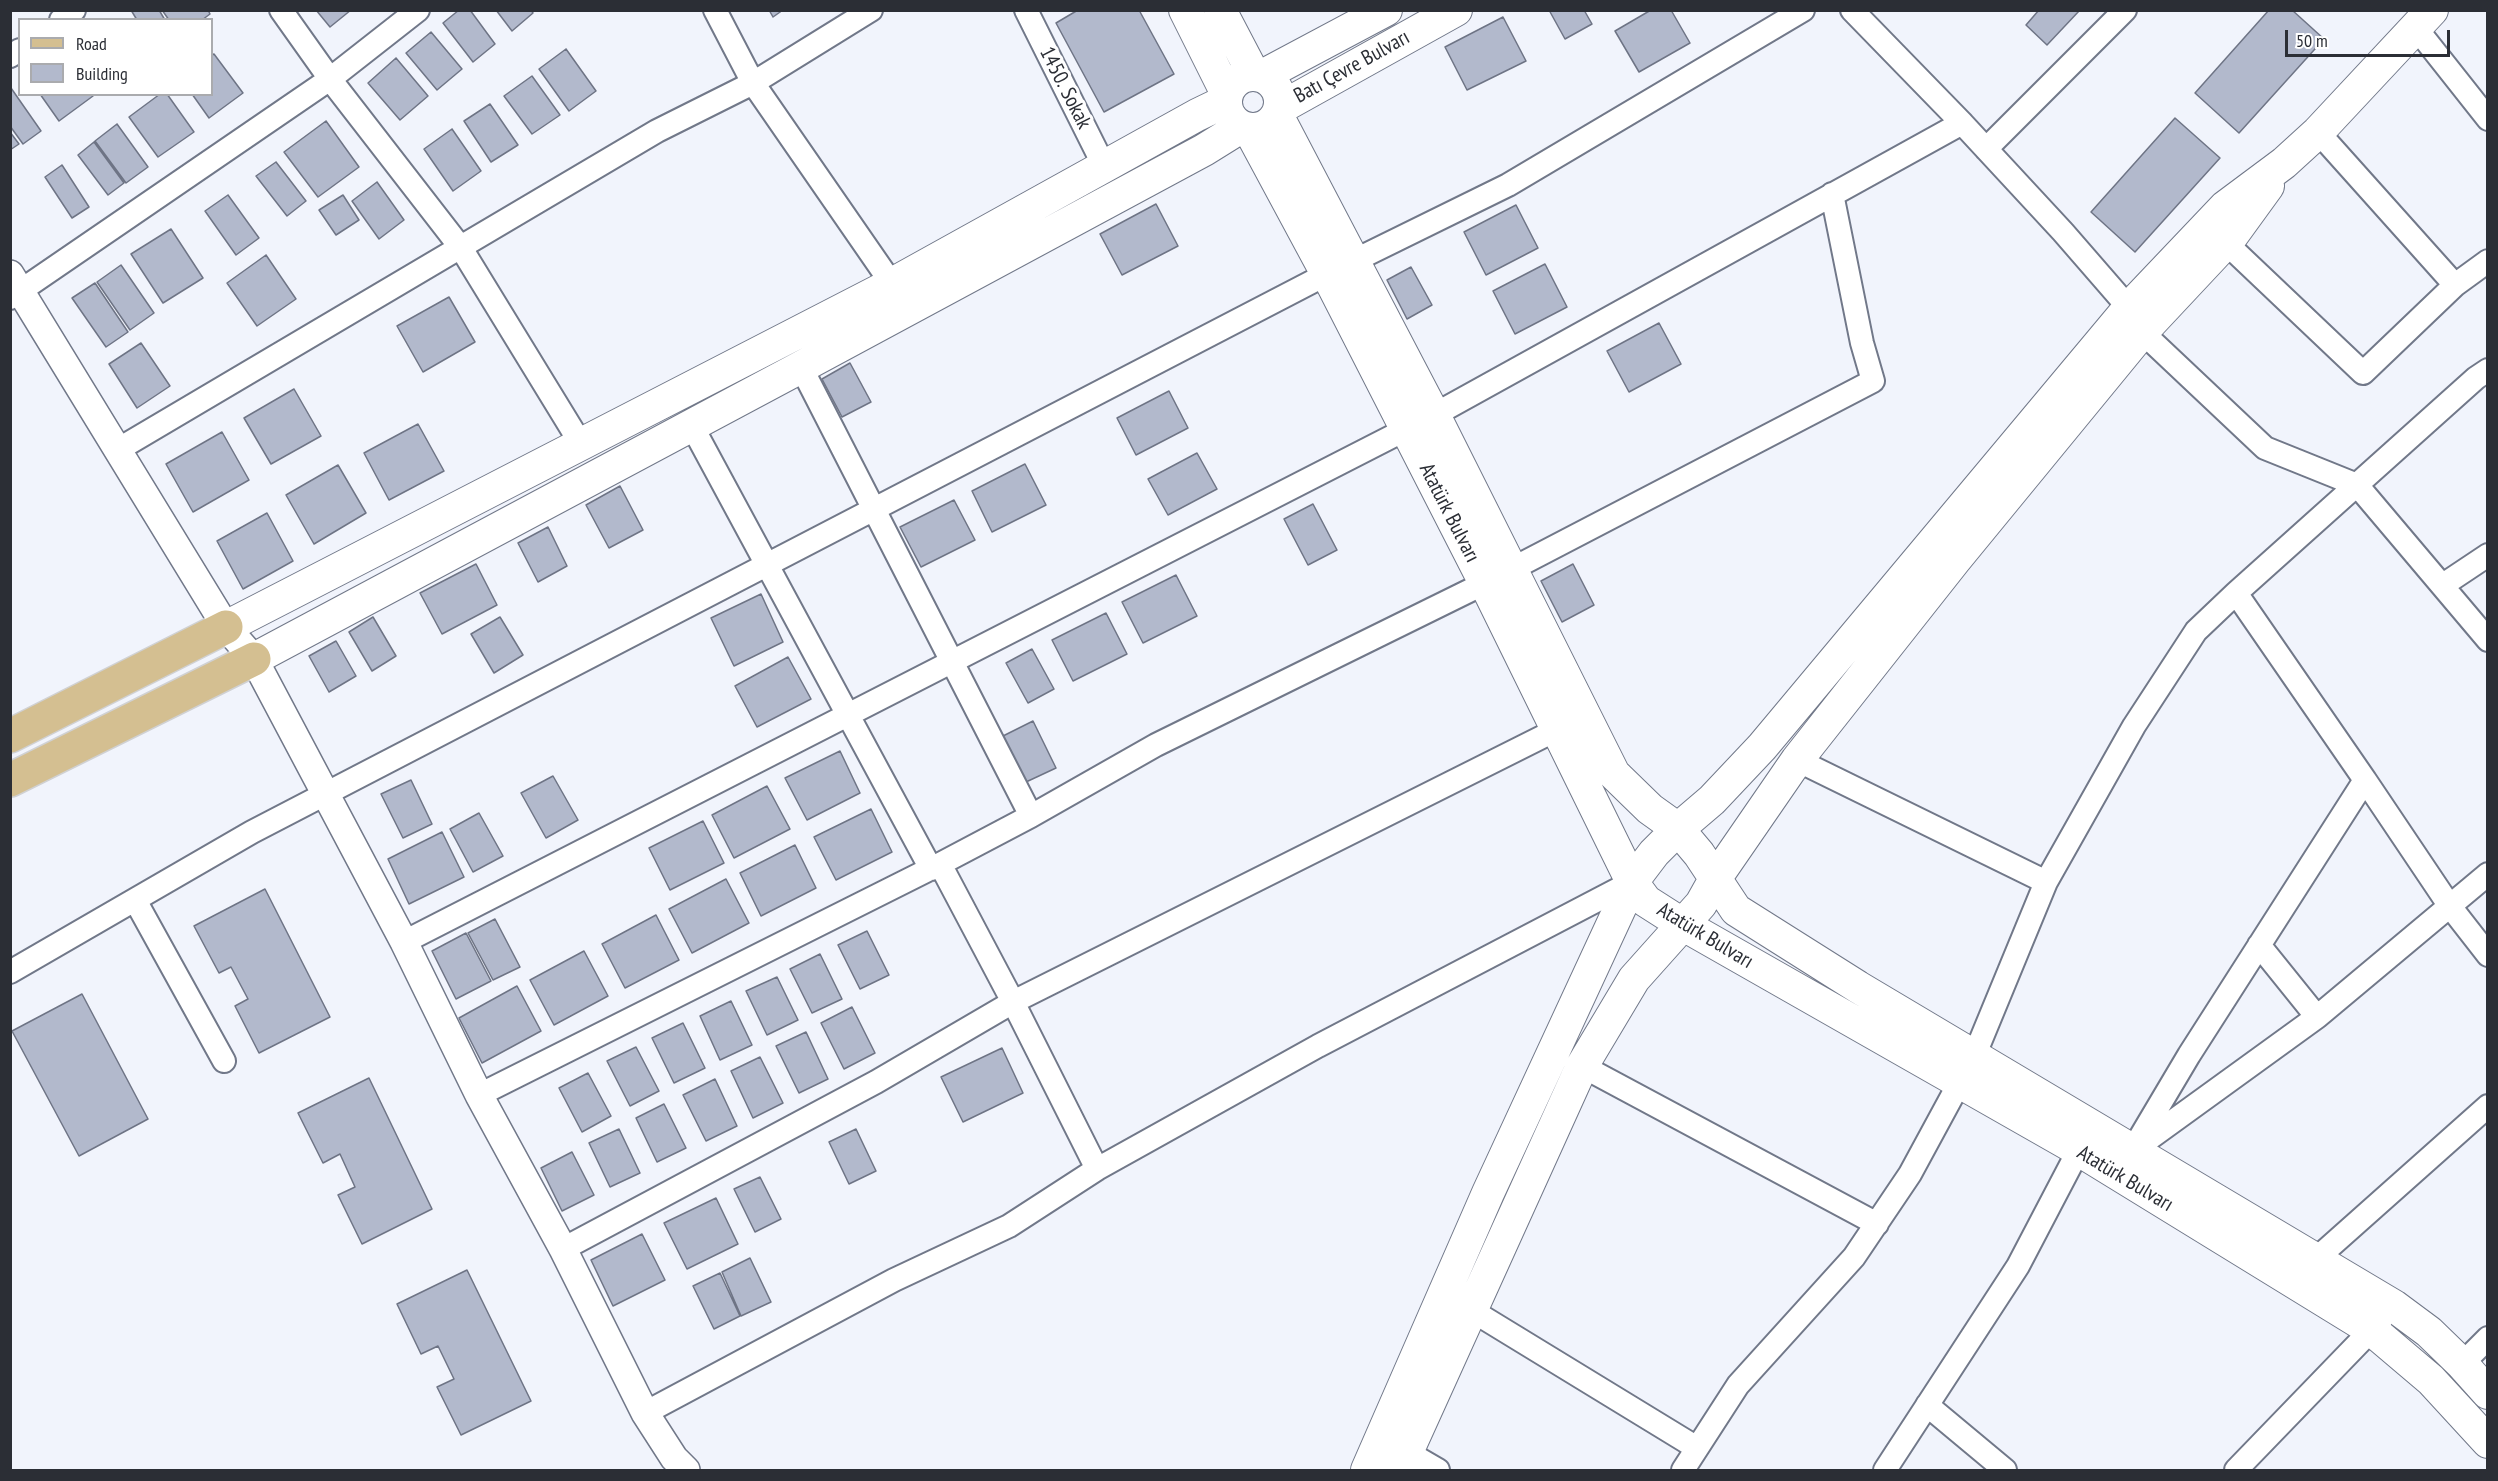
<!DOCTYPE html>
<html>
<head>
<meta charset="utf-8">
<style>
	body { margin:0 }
	#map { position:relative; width:2498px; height:1481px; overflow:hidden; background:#f1f4fc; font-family:"PT Sans Narrow",sans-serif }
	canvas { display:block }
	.frame { position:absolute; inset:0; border:12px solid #2b2e35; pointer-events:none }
	.legend { position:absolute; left:18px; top:18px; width:195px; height:78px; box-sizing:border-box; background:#fff; border:2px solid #aaabae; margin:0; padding:8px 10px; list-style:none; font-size:18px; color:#2b2e35 }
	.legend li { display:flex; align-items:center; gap:12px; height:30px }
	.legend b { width:30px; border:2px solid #aaabae }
	.scale { position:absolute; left:2285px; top:30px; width:165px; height:27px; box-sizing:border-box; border:3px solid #2b2e35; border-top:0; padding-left:8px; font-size:18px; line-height:21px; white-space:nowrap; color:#2b2e35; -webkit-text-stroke:4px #fff; paint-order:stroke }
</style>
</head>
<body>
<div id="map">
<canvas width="2498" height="1481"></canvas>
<div class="frame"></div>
<ul class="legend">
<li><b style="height:8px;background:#d4bf91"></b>Road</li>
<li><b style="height:16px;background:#b2b9cc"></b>Building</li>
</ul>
<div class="scale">50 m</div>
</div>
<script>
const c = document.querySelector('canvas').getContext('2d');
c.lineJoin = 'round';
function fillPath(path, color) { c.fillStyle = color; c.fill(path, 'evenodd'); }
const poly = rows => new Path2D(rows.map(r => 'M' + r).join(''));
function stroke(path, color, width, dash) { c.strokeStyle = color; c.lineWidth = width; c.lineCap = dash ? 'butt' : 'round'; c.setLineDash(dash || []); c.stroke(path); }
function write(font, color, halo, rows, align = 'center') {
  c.font = font + ' "PT Sans Narrow",sans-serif'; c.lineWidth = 6; c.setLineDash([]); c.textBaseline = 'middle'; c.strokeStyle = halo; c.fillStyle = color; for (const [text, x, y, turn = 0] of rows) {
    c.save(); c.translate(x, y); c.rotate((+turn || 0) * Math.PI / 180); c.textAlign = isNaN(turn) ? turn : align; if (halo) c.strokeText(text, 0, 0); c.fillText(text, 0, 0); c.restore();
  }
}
const building = poly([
	[131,10,159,10,165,20,137,20,131,10],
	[162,10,208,10,210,14,202,20,169,20,162,10],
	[316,10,351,10,330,27,316,10],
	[459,10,470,10,495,44,473,62,443,23,459,10],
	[496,10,531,10,533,13,512,31,496,10],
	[769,10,783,10,773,17,769,10],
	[1078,10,1139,10,1174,74,1104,112,1056,23,1078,10],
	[1549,10,1584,10,1592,24,1565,39,1549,10],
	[1651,10,1671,10,1690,43,1639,72,1615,31,1651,10],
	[2039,10,2080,10,2047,45,2026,25,2039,10],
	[2269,10,2292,10,2324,39,2239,133,2195,93,2269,10],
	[1503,17,1526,61,1467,90,1445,47,1503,17],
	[431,32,462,69,437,90,406,53,431,32],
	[566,49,596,91,569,111,539,69,566,49],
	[214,54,243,93,209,118,192,94,212,94,212,55,214,54],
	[396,58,428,96,400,120,368,83,396,58],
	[532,76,560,115,532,134,504,96,532,76],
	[11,88,41,131,23,144,10,126,11,88],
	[40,94,92,94,93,96,59,121,40,94],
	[160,94,167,94,194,132,158,157,129,117,160,94],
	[490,104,518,145,491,162,464,121,490,104],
	[2175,118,2220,158,2135,252,2091,212,2175,118],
	[326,121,359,167,318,197,284,152,326,121],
	[117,124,148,167,126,183,95,141,117,124],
	[452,129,481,171,453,191,424,149,452,129],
	[10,132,19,144,10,150,10,132],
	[94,142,124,183,108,195,78,155,94,142],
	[276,162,306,201,287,216,256,176,276,162],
	[62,165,89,207,72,218,45,177,62,165],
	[377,182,404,220,379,239,352,201,377,182],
	[228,195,259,238,236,255,205,211,228,195],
	[343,195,359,220,336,235,319,210,343,195],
	[1156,204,1178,246,1122,275,1100,234,1156,204],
	[1516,205,1538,248,1486,275,1464,232,1516,205],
	[171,229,203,278,163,303,131,254,171,229],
	[266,255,296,299,257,326,227,283,266,255],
	[1545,264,1567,307,1515,334,1493,291,1545,264],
	[121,265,154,313,130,330,97,282,121,265],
	[1411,267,1432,305,1407,319,1387,280,1411,267],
	[95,283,128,332,106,347,72,298,95,283],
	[449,297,475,342,423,372,397,326,449,297],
	[1659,323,1681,364,1629,392,1607,351,1659,323],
	[141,343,170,386,137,408,109,364,141,343],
	[850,363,871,402,842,417,822,379,850,363],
	[294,389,321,436,271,464,244,418,294,389],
	[1169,391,1188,428,1136,455,1117,418,1169,391],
	[418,424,444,471,389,500,364,453,418,424],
	[222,432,249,480,193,512,166,464,222,432],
	[1197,453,1217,489,1168,515,1148,479,1197,453],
	[1025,464,1046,505,992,532,972,491,1025,464],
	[338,465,366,513,314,544,286,495,338,465],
	[620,486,643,530,609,548,586,505,620,486],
	[954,500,975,540,921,567,900,527,954,500],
	[1313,504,1337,550,1308,565,1284,519,1313,504],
	[267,513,293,561,243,589,217,541,267,513],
	[548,527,567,566,538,582,518,543,548,527],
	[476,564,497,605,442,634,420,593,476,564],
	[1573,564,1594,605,1562,622,1541,581,1573,564],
	[1176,575,1197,616,1143,643,1122,602,1176,575],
	[761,594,783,642,734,666,711,618,761,594],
	[1106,613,1127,654,1073,681,1052,640,1106,613],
	[373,617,396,656,372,671,349,632,373,617],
	[500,617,523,655,494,673,471,634,500,617],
	[336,641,356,676,329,692,309,656,336,641],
	[1032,649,1054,689,1028,703,1006,663,1032,649],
	[788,657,811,699,757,727,735,686,788,657],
	[1033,721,1056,768,1026,782,1003,736,1033,721],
	[840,751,860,793,807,820,785,778,840,751],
	[553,776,578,820,546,838,521,793,553,776],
	[411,780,432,824,403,838,381,794,411,780],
	[767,786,790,829,734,858,712,815,767,786],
	[871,809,892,852,836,880,814,837,871,809],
	[479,813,503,856,473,872,450,829,479,813],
	[703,821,724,863,670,890,649,848,703,821],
	[442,832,464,877,409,904,388,859,442,832],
	[795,845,816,888,761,916,740,873,795,845],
	[726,879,749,923,692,953,669,909,726,879],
	[265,889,330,1017,259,1053,235,1006,248,999,231,967,219,973,194,926,265,889],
	[656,915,679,960,625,988,602,944,656,915],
	[495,919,520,967,493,980,468,933,495,919],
	[867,931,889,975,860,989,838,945,867,931],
	[466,933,491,981,456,999,432,951,466,933],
	[584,951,608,996,554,1025,530,980,584,951],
	[820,954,842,999,812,1013,790,969,820,954],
	[777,977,798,1020,767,1035,746,991,777,977],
	[517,986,541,1031,482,1063,459,1018,517,986],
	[82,994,148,1119,79,1156,12,1031,82,994],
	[731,1001,752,1045,720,1060,700,1016,731,1001],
	[852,1007,875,1053,844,1069,821,1023,852,1007],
	[683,1023,705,1068,674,1083,652,1038,683,1023],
	[806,1032,828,1079,799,1093,776,1046,806,1032],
	[636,1047,659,1091,630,1106,607,1061,636,1047],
	[1002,1048,1023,1093,963,1122,941,1077,1002,1048],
	[760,1057,783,1103,753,1118,731,1071,760,1057],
	[588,1073,611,1116,582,1132,559,1088,588,1073],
	[369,1078,432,1209,362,1244,338,1195,355,1187,340,1154,323,1163,298,1113,369,1078],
	[715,1079,737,1126,706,1141,683,1095,715,1079],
	[664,1104,686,1148,657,1162,636,1118,664,1104],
	[619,1129,640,1173,610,1187,589,1143,619,1129],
	[856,1129,876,1171,849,1184,829,1142,856,1129],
	[572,1152,594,1195,562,1211,541,1168,572,1152],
	[760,1177,781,1219,755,1232,734,1189,760,1177],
	[716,1198,738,1244,687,1269,664,1223,716,1198],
	[642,1234,665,1280,613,1306,591,1260,642,1234],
	[750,1258,771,1302,741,1316,722,1272,750,1258],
	[467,1270,531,1401,461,1435,437,1387,454,1379,438,1346,421,1354,397,1304,467,1270],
	[720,1273,740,1316,714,1329,693,1286,720,1273]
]);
const minor = poly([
	[281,10,330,79,461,248,581,444],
	[715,10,753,83,892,284],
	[1026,10,1104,166],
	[1852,10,1962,123,2063,232,2129,308,2142,332,2265,448,2357,485,2488,640],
	[61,20,74,10],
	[2416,28,2488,119],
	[10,56,20,50],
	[2318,132,2455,285,2488,261],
	[1986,149,2125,10],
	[2226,243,2363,373,2455,285],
	[10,298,330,79,418,10],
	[801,367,1031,816],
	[692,426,931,869],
	[119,449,657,131,753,83,871,10],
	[2443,585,2488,555],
	[2236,593,2365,780,2189,1055,2132,1151,2317,1017],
	[1558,729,1013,1002,1097,1169,1318,1046,1632,882],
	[1797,760,2046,882],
	[2365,780,2449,905,2488,955],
	[135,900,224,1061],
	[404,942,1434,415,1962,123],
	[2259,945,2317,1017,2488,874],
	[10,972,252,832,1327,274,1508,185,1803,10],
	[1582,1066,1877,1224],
	[479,1095,940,864,1031,816,1156,745,1485,583,1873,381,1862,343,1832,194],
	[563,1249,876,1082,1013,1002,940,864],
	[2316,1259,2488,1106],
	[1471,1310,1697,1448],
	[2462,1364,2488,1338],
	[1927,1405,2005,1470],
	[645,1413,894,1280,1009,1226,1097,1169],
	[1407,1452,1438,1470],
	[1683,1470,1738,1385,1854,1257,1910,1174,1975,1054,2046,882,2134,726,2196,631,2236,593,2476,378,2488,370],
	[1885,1470,2018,1266,2085,1138],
	[2236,1470,2381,1320]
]);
const tertiary = poly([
	[10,274,226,627,254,659,404,942,479,1095,563,1249,645,1413,674,1458,686,1470]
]);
const secondary = poly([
	[1185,10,1227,94],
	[1220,10,1254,75],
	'1226 102a27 27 0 1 1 54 0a27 27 0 1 1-54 0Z',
	[1262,76,1386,10],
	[1280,108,1456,10],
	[1277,115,1434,415,1614,774,1650,809,1678,829,1699,854,1736,910,1858,987,2394,1306,2429,1332,2462,1364,2488,1393],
	[1249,129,1327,274,1485,583,1632,882,1646,901,1682,924,2079,1150,2372,1330,2431,1380,2488,1442],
	[226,627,892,284,1197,115,1226,101],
	[254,659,801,367,1204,150,1241,127],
	[1367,1470,1488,1193,1632,882,1654,853,1678,829,1712,800,1762,747,2129,308,2225,207,2284,163,2318,132,2432,10],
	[1399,1470,1582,1066,1634,979,1701,904,1715,879,1797,760,1955,560,2142,332,2231,237,2268,186]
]);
const primary = poly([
	[10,736,226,627],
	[10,780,254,659]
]);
const streetNames = [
	["Batı Çevre Bulvarı",1352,67,-29],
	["1450. Sokak",1065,88,63],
	["Atatürk Bulvarı",1449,513,63],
	["Atatürk Bulvarı",1705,936,31],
	["Atatürk Bulvarı",2125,1179,31]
];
fillPath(building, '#b2b9cc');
stroke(building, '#6e7485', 1.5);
stroke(minor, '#717889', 26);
stroke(tertiary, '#717889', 30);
stroke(secondary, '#717889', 34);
stroke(primary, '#d0d1d3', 36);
stroke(minor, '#fff', 22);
stroke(tertiary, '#fff', 27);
stroke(secondary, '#fff', 32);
stroke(primary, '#d4bf91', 33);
write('21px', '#2b2e35', '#fff', streetNames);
</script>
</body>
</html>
